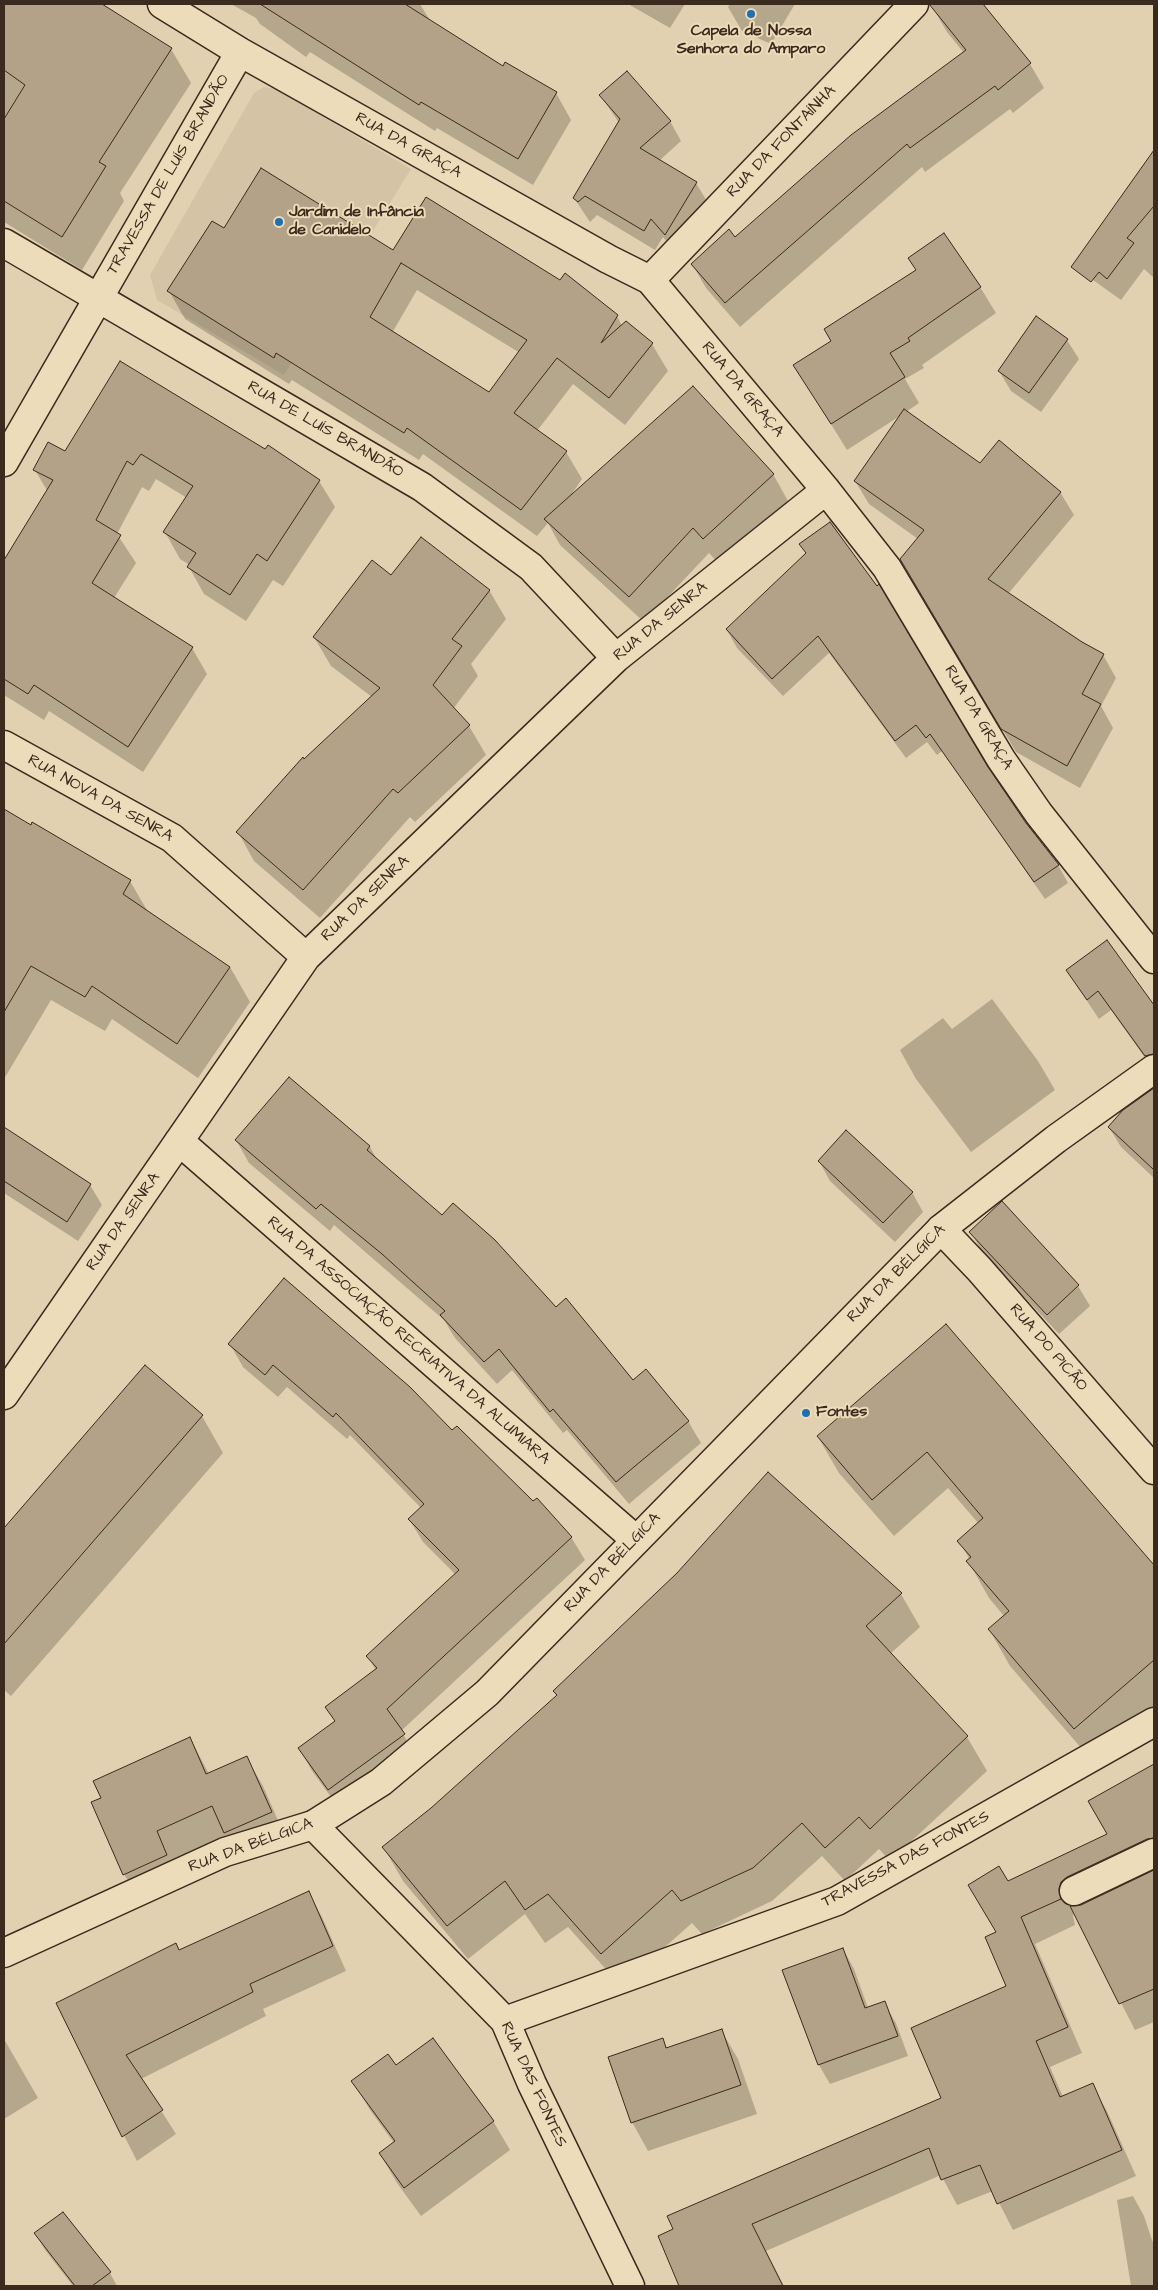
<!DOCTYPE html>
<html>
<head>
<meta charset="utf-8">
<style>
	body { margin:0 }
	#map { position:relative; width:1158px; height:2290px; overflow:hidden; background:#e2d1b0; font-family:"Architects Daughter",sans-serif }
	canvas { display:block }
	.frame { position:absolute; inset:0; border:5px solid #3b2a1e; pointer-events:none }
</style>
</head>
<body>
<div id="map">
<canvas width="1158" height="2290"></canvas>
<div class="frame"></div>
</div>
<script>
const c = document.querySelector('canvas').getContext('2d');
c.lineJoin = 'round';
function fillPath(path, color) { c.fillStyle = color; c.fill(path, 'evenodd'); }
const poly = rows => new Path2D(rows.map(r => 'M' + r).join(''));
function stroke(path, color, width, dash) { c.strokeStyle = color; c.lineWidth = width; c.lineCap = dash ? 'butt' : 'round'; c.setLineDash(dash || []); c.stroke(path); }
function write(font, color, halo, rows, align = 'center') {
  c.font = font + ' "Architects Daughter",sans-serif'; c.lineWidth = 4; c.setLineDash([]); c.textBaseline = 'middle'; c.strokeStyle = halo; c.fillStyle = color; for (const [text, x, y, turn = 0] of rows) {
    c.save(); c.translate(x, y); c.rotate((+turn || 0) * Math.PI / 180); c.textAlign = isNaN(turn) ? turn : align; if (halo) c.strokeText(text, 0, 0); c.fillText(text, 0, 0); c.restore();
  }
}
const built = poly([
	[264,87,276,89,411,169,284,375,157,300,150,275,254,93]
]);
const shadow = poly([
	[4,4,100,4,171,49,191,83,120,193,124,201,82,270,4,222],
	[231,4,420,4,431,22,503,68,556,93,571,120,533,185,437,128,435,131,310,52,306,57,260,24,256,18],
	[628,4,685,4,670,28],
	[730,4,795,4,771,44,742,31,728,7],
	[938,4,981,4,1030,64,1044,88,1013,113,1010,109,925,172,922,167,740,327,706,288,692,264,735,238,964,53,947,32,933,8],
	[601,96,670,121,681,141,659,161,696,183,708,203,677,254,663,237,655,250,597,215,590,222,574,198,619,123],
	[1154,156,1154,278,1144,269,1121,300,1093,280,1147,162],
	[224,229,394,252,617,316,622,326,652,344,668,371,625,425,573,384,537,431,566,452,582,479,569,498,773,474,788,501,719,564,709,553,644,622,560,545,548,523,537,536,423,454,419,460,292,380,289,384,185,319,169,291],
	[417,290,520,353,490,394,392,333],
	[980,287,996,313,922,365,924,368,905,379,919,403,906,412,980,464,1060,492,1074,515,1008,594,1103,655,1116,678,1101,706,1113,728,1080,788,1016,752,915,582,918,539,869,504,855,481,903,414,847,450,795,366],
	[1067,340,1079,359,1041,412,1011,391,999,371],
	[266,451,319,481,335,507,283,586,273,580,246,621,204,594,189,567,190,565,180,559,165,532,187,498,156,479,149,491,142,487,117,534,136,563,114,598,192,648,207,674,143,772,49,711,44,720,4,695,4,563,48,492,35,470,65,452],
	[801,545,1058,865,1068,883,1045,899,942,751,937,755,927,742,906,758,829,653,783,696,737,648,727,630,807,554],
	[489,590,506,619,471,664,478,676,453,709,469,726,486,755,415,822,410,817,320,918,254,861,238,832,304,761,372,697,331,666,314,637],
	[4,811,130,881,148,912,230,967,250,1002,198,1078,112,1019,105,1031,51,1000,4,1079],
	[1107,942,1154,1007,1154,1061,1150,1065,1111,1010,1099,1019,1067,971],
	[992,999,1038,1061,1055,1090,971,1152,916,1079,900,1050,943,1018,952,1029],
	[1142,1098,1154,1110,1154,1178,1121,1147,1109,1127],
	[10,1133,90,1185,102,1205,78,1241,4,1193,4,1142],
	[236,1140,370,1147,378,1161,442,1217,556,1308,633,1381,688,1421,701,1443,629,1504,567,1430,563,1433,512,1370,497,1384,455,1338,444,1320,334,1225,330,1231,249,1163],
	[819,1161,912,1192,923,1212,895,1242,830,1181],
	[1002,1203,1078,1286,1090,1306,1059,1334,982,1252,971,1232],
	[946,1326,1154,1566,1154,1715,1096,1765,1010,1666,989,1629,1004,1616,989,1598,968,1561,970,1560,959,1541,979,1524,948,1488,894,1536,839,1473,818,1437],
	[230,1344,452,1432,571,1537,585,1560,401,1731,417,1757,342,1812,312,1771,299,1748,336,1722,327,1707,376,1671,368,1656,456,1575,423,1542,409,1519,421,1508,350,1435,347,1439,287,1387,278,1397,243,1367],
	[145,1366,202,1416,223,1453,11,1696,4,1690,4,1528],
	[901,1594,920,1627,890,1654,967,1737,987,1771,890,1861,879,1849,845,1881,822,1856,772,1901,702,1934,692,1923,621,1986,568,1927,545,1943,525,1914,468,1959,403,1881,384,1848,432,1809,557,1697,554,1691],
	[190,1738,209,1774,246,1757,263,1786,287,1841,242,1861,227,1836,173,1860,183,1884,141,1903,124,1874,102,1798],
	[1154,1766,1154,1869,1082,1903,1077,1908,1154,1872,1154,2022,1135,2030,1074,1912,1073,1916,1075,1925,1035,1944,1082,2053,1050,2067,1063,2097,1092,2085,1107,2111,1136,2176,1013,2230,993,2191,957,2205,941,2175,766,2251,784,2286,682,2286,675,2273,942,2098,1008,1987,997,1933,1008,1882,1108,1835,1090,1802],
	[309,1893,322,1917,346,1971,263,2009,266,2016,141,2079,176,2134,137,2161,57,2004],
	[843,1949,854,1969,868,2008,884,2003,896,2023,908,2056,830,2084,819,2065],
	[721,2030,738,2059,757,2114,648,2151,632,2122,662,2039,668,2049],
	[4,2039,38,2098,4,2119],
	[396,2067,493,2121,510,2150,421,2216,397,2183,380,2154,394,2143,370,2110,353,2081],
	[1133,2196,1144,2216,1154,2246,1154,2286,1131,2286,1117,2200],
	[63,2214,110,2273,117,2286,73,2286,45,2250,35,2233]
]);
const building = poly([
	[4,4,102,4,172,48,99,162,106,166,62,237,4,201,4,119,25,85,4,70,4,4],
	[260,4,405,4,503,66,505,62,557,92,518,159,421,102,419,105,260,4],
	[929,4,983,4,1031,63,998,90,995,86,910,148,907,144,725,303,691,264,729,229,735,237,851,135,966,50,929,4],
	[627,71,671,121,640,148,697,182,665,235,651,219,644,231,585,196,578,202,573,198,620,119,599,95,627,71],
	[1154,150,1154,206,1127,238,1134,243,1107,279,1099,272,1091,282,1071,267,1154,150],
	[261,168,393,250,426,197,560,280,565,273,618,315,601,343,626,321,653,343,609,398,557,358,514,413,567,451,521,510,407,428,404,433,276,353,274,358,167,291,212,221,224,228,261,168],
	[401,263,527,340,489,392,370,317,401,263],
	[944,233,981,287,908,338,910,341,890,353,905,377,831,424,793,365,831,341,824,329,916,270,908,258,944,233],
	[1036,316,1068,339,1029,393,998,371,1036,316],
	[120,361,265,449,268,445,320,480,267,561,257,554,230,595,187,567,196,553,163,532,193,486,141,454,133,465,127,461,96,520,121,535,92,583,193,647,128,747,34,685,28,694,4,679,4,560,53,480,33,470,48,442,65,451,120,361],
	[693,386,774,474,703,539,693,528,629,597,544,519,693,386],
	[904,409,980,463,999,440,1061,492,988,579,1082,642,1104,654,1082,694,1101,704,1067,766,1001,729,900,559,924,530,854,481,904,409],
	[830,522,877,586,879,584,988,767,1026,823,1059,865,1034,882,930,734,926,738,916,725,895,741,818,636,772,679,726,629,806,553,799,544,830,522],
	[421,537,490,590,452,639,462,646,433,685,470,725,398,793,393,789,303,890,236,832,303,757,304,759,380,688,313,637,372,560,391,575,421,537],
	[4,809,31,825,32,822,131,880,123,894,230,967,177,1044,92,986,85,997,31,966,4,1012,4,809],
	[1107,940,1154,1005,1154,1054,1145,1056,1098,991,1087,1000,1066,970,1107,940],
	[289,1077,370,1146,367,1150,442,1215,453,1203,495,1240,556,1307,566,1298,633,1380,646,1369,689,1421,616,1482,553,1409,550,1412,499,1349,484,1362,440,1315,445,1311,382,1254,321,1204,316,1209,235,1140,289,1077],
	[1154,1088,1154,1170,1108,1127,1123,1110,1154,1088],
	[4,1127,91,1184,67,1222,4,1181,4,1127],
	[846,1130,913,1192,883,1223,818,1161,846,1130],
	[1002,1201,1079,1285,1047,1315,969,1232,1002,1201],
	[284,1278,410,1387,452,1430,457,1426,533,1501,537,1498,572,1537,387,1709,405,1734,328,1790,298,1748,335,1721,325,1707,377,1668,366,1656,459,1570,408,1519,424,1504,336,1413,333,1417,273,1365,265,1375,228,1344,284,1278],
	[946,1324,1154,1565,1154,1660,1074,1729,988,1629,1009,1611,966,1561,971,1557,957,1541,983,1518,927,1452,872,1500,817,1436,946,1324],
	[145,1365,203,1415,4,1644,4,1528,145,1365],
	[768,1472,902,1593,866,1626,968,1736,870,1829,859,1817,825,1848,802,1823,753,1868,681,1901,672,1890,601,1954,548,1894,525,1910,505,1881,447,1926,382,1847,431,1808,557,1695,553,1691,677,1573,768,1472],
	[190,1737,206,1774,247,1756,272,1812,224,1833,212,1806,157,1831,167,1855,123,1875,91,1802,101,1798,93,1781,190,1737],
	[1154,1764,1154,1838,1147,1839,1067,1877,1061,1882,1059,1889,1061,1899,1021,1917,1068,2027,1036,2041,1060,2097,1093,2083,1122,2150,997,2204,980,2165,941,2180,929,2148,752,2224,783,2286,679,2286,658,2236,673,2229,667,2216,941,2098,911,2028,1006,1986,985,1937,996,1932,968,1885,999,1866,1008,1881,1107,1834,1088,1801,1154,1764],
	[1154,1870,1154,1989,1119,2004,1070,1906,1081,1905,1154,1870],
	[309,1891,333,1946,250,1984,253,1992,126,2055,163,2110,122,2137,56,2003,176,1943,179,1950,309,1891],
	[843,1948,865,2008,885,2001,898,2036,818,2065,782,1970,843,1948],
	[722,2029,741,2085,631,2123,608,2057,663,2038,666,2048,722,2029],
	[433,2038,494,2121,404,2188,379,2153,395,2141,351,2081,388,2054,396,2065,433,2038],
	[63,2212,111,2272,92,2286,75,2286,34,2233,63,2212]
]);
const minor = poly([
	[162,4,240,52,608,259,650,280,826,490,887,568,1001,759,1039,814,1154,959],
	[4,243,422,487,531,567,616,658],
	[650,280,914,4],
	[4,462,240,52],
	[4,745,172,838,306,957],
	[179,1141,636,1540],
	[941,1229,980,1270,1154,1470],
	[4,1395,306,957,616,658,826,490],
	[313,1825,505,2021,532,2084,630,2286],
	[1074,1891,1154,1853],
	[505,2021,837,1901,1154,1722]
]);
const major = poly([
	[4,1953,225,1852,313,1825,381,1782,487,1693,941,1229,1056,1139,1154,1069]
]);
const markers = [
	[751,14,5,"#1f6fb2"],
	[279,222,5,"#1f6fb2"],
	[806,1413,5,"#1f6fb2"]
];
const poiNames = [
	["Capela de Nossa",751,32,"center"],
	["Senhora do Amparo",751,50,"center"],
	["Jardim de Infância",289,213],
	["de Canidelo",289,231],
	["Fontes",816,1413]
];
const streetNames = [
	["RUA DA FONTAÍNHA",782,142,-46],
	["RUA DA GRAÇA",408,146,29],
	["TRAVESSA DE LUÍS BRANDÃO",169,175,-60],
	["RUA DA GRAÇA",742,390,50],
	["RUA DE LUÍS BRANDÃO",325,430,30],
	["RUA DA SENRA",661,622,-39],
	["RUA DA GRAÇA",978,718,59],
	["RUA NOVA DA SENRA",100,799,29],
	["RUA DA SENRA",366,899,-44],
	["RUA DA SENRA",124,1222,-55],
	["RUA DA BÉLGICA",897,1274,-45],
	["RUA DA ASSOCIAÇÃO RECRIATIVA DA ALUMIARA",408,1341,41],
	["RUA DO PICÃO",1048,1348,49],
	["RUA DA BÉLGICA",613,1563,-46],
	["RUA DA BÉLGICA",251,1846,-20],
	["TRAVESSA DAS FONTES",906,1860,-28],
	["RUA DAS FONTES",533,2085,65]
];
fillPath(built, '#d4c3a4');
fillPath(shadow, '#0003');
fillPath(building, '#b3a287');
stroke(building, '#3b2a1e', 1);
stroke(minor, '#3b2a1e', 31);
stroke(major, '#3b2a1e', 31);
stroke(minor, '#eddcb9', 28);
stroke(major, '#eddcb9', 28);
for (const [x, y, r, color] of markers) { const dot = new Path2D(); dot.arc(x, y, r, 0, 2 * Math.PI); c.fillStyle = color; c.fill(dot); stroke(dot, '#eddcb9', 2); }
write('bold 16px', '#3b2a1e', '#eddcb9', poiNames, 'left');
write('16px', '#3b2a1e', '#eddcb9', streetNames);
</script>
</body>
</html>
